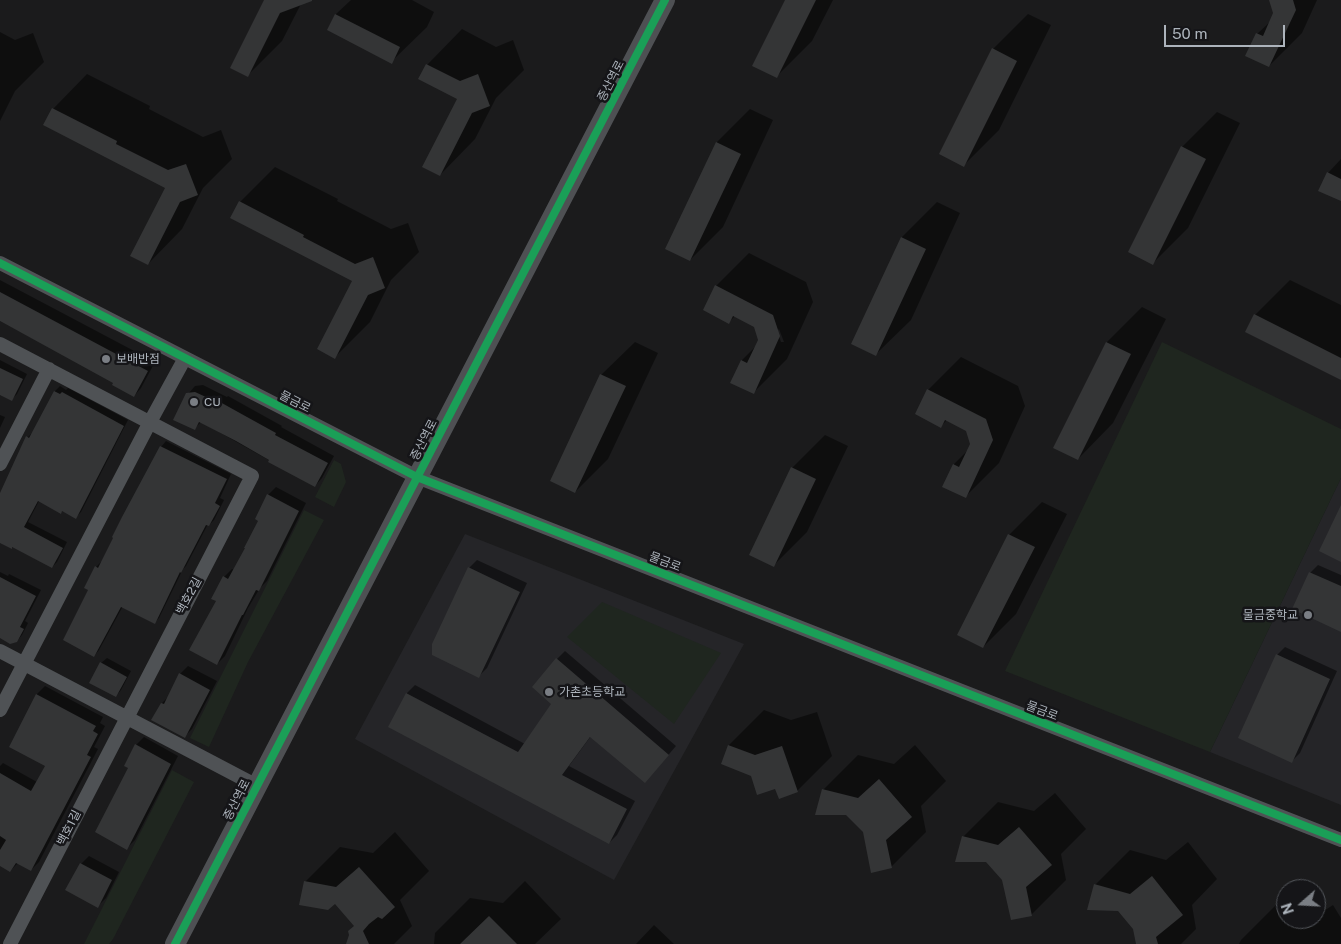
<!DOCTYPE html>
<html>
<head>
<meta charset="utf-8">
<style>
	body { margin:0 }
	#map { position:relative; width:1341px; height:944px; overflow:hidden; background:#1b1b1c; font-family:"Public Sans",sans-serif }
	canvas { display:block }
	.north { position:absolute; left:1276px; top:879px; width:50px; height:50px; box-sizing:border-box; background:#151518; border:1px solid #52555a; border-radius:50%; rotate:251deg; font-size:14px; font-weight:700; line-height:20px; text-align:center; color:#adb4bc }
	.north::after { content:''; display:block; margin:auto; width:18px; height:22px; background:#7a7e84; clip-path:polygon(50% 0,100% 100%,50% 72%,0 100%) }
	.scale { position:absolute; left:1164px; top:25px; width:121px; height:22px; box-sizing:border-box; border:2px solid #adb4bc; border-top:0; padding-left:6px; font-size:15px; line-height:18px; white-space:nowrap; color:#adb4bc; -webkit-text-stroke:4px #151518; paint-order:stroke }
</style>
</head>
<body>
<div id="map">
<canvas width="1341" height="944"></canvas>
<div class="north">N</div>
<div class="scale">50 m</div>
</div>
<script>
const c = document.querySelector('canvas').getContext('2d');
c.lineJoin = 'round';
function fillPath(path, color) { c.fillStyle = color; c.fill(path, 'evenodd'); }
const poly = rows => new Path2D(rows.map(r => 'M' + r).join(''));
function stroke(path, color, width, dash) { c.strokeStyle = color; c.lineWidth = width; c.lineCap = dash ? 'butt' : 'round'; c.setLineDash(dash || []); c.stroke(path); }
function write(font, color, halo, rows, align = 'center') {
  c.font = font + ' "Public Sans","Noto Sans KR",sans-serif'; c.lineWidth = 5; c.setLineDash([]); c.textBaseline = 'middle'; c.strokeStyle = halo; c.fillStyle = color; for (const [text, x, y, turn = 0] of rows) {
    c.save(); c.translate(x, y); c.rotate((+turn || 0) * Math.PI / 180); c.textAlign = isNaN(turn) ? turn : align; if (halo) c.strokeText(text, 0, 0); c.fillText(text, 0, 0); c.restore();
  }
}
const built = poly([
	[1341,478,1341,805,1210,752],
	[465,534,744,644,614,880,355,739]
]);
const green = poly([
	[1162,342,1341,429,1341,478,1210,752,1005,671],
	[334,460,341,464,346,482,334,507,315,497],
	[304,510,324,520,248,662,209,747,190,738],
	[602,602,721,653,674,724,567,637],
	[172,770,194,782,113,939,109,944,84,944]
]);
const shadow = poly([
	[266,0,303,0,282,41,248,75],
	[351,0,412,0,434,12,427,27,391,62,329,30,336,14],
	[786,0,833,0,812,41,777,76],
	[1270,0,1317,0,1302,33,1269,66,1257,34,1272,20,1275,13],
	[1028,14,1051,25,999,130,964,165,993,49],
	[462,29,496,47,513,40,524,70,496,98,475,139,440,175,458,98,420,79,427,65],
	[0,32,15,40,33,33,44,62,15,91,0,121],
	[87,74,150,106,149,109,203,137,221,130,232,159,203,188,182,229,148,264,167,187,53,109],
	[750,109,773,120,723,227,690,260,717,142],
	[1217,112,1240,123,1188,228,1153,263,1182,147],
	[1341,159,1341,200,1328,173],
	[275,167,338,199,337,201,391,229,408,223,419,252,391,280,370,322,335,357,354,281,240,202],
	[937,202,960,213,911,320,875,355,852,344,902,237],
	[749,253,806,282,813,302,787,359,754,392,732,382,742,360,756,346,759,340,755,326,735,316,729,322,716,286],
	[779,329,784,342,781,342,777,331],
	[0,280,155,362,141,388,134,396,114,382,0,321],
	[1290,280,1341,305,1341,379,1255,315],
	[1142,307,1166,319,1113,423,1078,459,1055,447,1107,342],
	[635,342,658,353,608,459,575,492,601,375],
	[961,357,1018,386,1025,406,999,463,966,496,944,486,954,464,968,450,971,444,967,430,947,420,941,426,928,390],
	[0,360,27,374,17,394,12,399,0,394],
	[203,385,227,397,228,396,282,426,281,427,334,456,322,478,315,486,201,422,194,429,188,394,195,386],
	[60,386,66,390,68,388,128,420,81,512,76,517,39,501,28,522,67,542,57,562,52,567,0,541,0,495,28,437,33,432,55,391],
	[0,415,5,417,0,428],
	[825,435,848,446,807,532,774,565,792,468],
	[166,441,231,474,220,498,224,500,214,520,209,525,208,524,186,566,183,569,159,618,154,623,123,606,99,650,94,656,90,589,96,567,101,562,103,563,123,517,161,447],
	[276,487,306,503,267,581,260,588,248,608,225,656,217,664,218,601,224,577,232,569,235,570,260,520,268,495],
	[1042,502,1067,514,1016,614,983,647,959,634,1009,535],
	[477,560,527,583,487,668,479,676,469,568],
	[1318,565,1341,575,1341,631,1310,573],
	[0,572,8,576,9,574,41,590,25,621,28,623,22,635,17,641,0,637],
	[1285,647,1337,671,1300,753,1292,761,1277,655],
	[565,651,676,746,652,774,591,736,569,766,635,801,617,835,609,843,390,726,407,693,415,685,525,744,553,704,557,659],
	[107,658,131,671,121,690,116,696,101,663],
	[188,666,217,681,192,729,184,737,162,703,168,697,180,674],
	[45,686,103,717,100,723,105,726,94,747,98,749,39,862,31,870,18,863,10,871,0,865,0,766,3,763,37,782,47,765,11,746,37,694],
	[764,710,791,720,817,712,832,756,797,791,776,788,752,775,722,764,729,745],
	[144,737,178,756,135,840,127,848,130,767,136,745],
	[915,745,946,781,921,806,926,832,891,867,864,832,823,790,858,755,894,764],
	[1055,793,1086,829,1061,854,1066,880,1031,915,1003,879,963,837,998,802,1034,811],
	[395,832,429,871,400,900,412,926,394,944,350,944,356,926,335,902,305,882,340,847,373,853],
	[1188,842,1217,879,1192,905,1196,929,1181,944,1137,944,1134,928,1095,885,1130,850,1166,860],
	[89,856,119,872,106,898,98,906,81,864],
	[525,881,561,919,535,944,434,944,435,933,470,898,503,903],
	[1276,905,1286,910,1286,919,1309,920,1316,919,1316,916,1333,905,1341,918,1341,944,1239,944,1241,940],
	[654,925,674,944,636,944]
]);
const building = poly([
	[264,0,312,0,312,1,280,13,248,77,230,68],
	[785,0,816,0,777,78,752,66],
	[1269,0,1293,0,1296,10,1269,67,1245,56,1256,33,1263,36,1273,13],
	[335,14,400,47,392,64,327,30],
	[992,48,1017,61,964,167,939,154],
	[426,64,460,81,478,74,490,106,472,113,440,176,422,167,457,99,418,79],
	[52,108,117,141,116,144,168,170,186,164,198,195,180,202,148,265,130,256,165,188,43,125],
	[716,142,741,154,690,261,665,249],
	[1181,146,1206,159,1153,265,1128,252],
	[1327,172,1341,179,1341,201,1318,191],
	[239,201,304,235,303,237,355,264,373,257,385,288,368,295,335,359,317,349,352,281,230,218],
	[901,237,926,249,876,356,851,344],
	[715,285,773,315,780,336,754,394,730,383,741,360,747,363,758,340,754,327,733,316,729,324,703,310],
	[0,292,148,371,134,397,112,385,113,383,0,321],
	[1254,314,1341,358,1341,380,1245,332],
	[1106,342,1131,354,1078,460,1053,448],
	[0,368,23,379,12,401,0,395],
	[600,374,626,386,575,493,550,481],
	[927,389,986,419,993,440,966,498,942,487,953,464,959,467,970,444,966,431,945,420,941,428,915,414],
	[54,391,60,394,62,392,124,426,76,519,62,511,61,514,38,501,24,527,63,548,52,568,12,547,12,549,0,543,0,493,26,436,29,438],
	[195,392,219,403,220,402,247,417,276,433,275,435,328,463,315,487,268,462,269,460,236,441,199,422,195,430,173,420,186,393],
	[160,446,227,479,215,503,220,506,209,526,206,525,181,573,180,572,155,624,121,607,94,657,63,640,88,590,84,588,95,566,98,568,113,538,112,537,122,517],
	[791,467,816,479,774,567,749,555],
	[267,494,299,511,259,591,256,590,243,615,242,615,217,665,189,650,216,601,211,599,223,576,228,579,245,548,244,548,258,521,255,519],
	[1341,505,1341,562,1319,551],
	[1008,534,1035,547,983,648,957,635],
	[468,567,520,592,479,678,432,655,432,644],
	[1309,572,1341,586,1341,632,1292,609],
	[0,577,36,596,20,627,24,629,17,642,10,644,0,638],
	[1276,654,1330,679,1292,763,1238,738],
	[556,658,669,755,645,783,590,737,562,775,627,809,609,844,388,727,406,693,518,752,551,704,532,687],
	[100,662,127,677,116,697,89,683],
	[179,673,210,690,185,738,151,720,161,703,164,704],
	[36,694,96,726,93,731,98,734,87,755,91,757,31,871,16,863,10,872,0,866,0,850,6,840,0,836,0,773,31,791,45,766,9,747],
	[135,744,171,764,127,850,95,832,128,768,124,766],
	[728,745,755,755,782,746,798,792,779,799,775,789,757,795,751,776,721,764],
	[879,779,912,817,886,840,892,868,871,873,863,832,846,815,815,815,822,789,858,798],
	[1019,827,1052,865,1026,887,1032,916,1011,920,1002,880,986,862,955,862,962,836,998,845],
	[80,863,112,880,98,908,65,890],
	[359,867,395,907,382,919,378,917,369,924,363,931,369,944,346,944,349,935,348,931,354,926,335,904,328,910,299,905,304,881,336,887],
	[1152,876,1183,915,1156,937,1158,944,1136,944,1133,929,1118,911,1087,910,1094,884,1130,894],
	[489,916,517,944,460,944]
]);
const street = poly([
	[0,263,417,477,1341,840],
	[0,344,252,476,10,944],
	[0,464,49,369],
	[0,651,257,786],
	[0,710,150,422,185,358]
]);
const secondary = poly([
	[175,944,665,0]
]);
const cycleway = poly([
	[0,263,417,477,1341,840],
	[175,944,665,0]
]);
const markers = [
	[106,359,5,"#7a7e84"],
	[194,402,5,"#7a7e84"],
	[1308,615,5,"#7a7e84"],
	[549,692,5,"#7a7e84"]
];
const streetNames = [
	["증산역로",611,81,-63],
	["물금로",295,402,27],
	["증산역로",424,440,-63],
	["물금로",665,562,21],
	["백호2길",189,596,-62],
	["물금로",1042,711,21],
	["증산역로",237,800,-63],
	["백호1길",69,828,-63]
];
const poiNames = [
	["보배반점",116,359],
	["CU",204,402],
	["물금중학교",1298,615,"right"],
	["가촌초등학교",559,692]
];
fillPath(built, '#252528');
fillPath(green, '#1f261f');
fillPath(shadow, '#0007');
fillPath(building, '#343536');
stroke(street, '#4f5255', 14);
stroke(secondary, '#4e5053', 20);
stroke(cycleway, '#1a9f57', 8);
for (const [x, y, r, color] of markers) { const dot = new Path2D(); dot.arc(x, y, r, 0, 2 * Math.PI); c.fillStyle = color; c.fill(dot); stroke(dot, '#151518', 2); }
write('12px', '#adb4bc', '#151518', streetNames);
write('12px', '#adb4bc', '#151518', poiNames, 'left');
</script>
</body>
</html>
